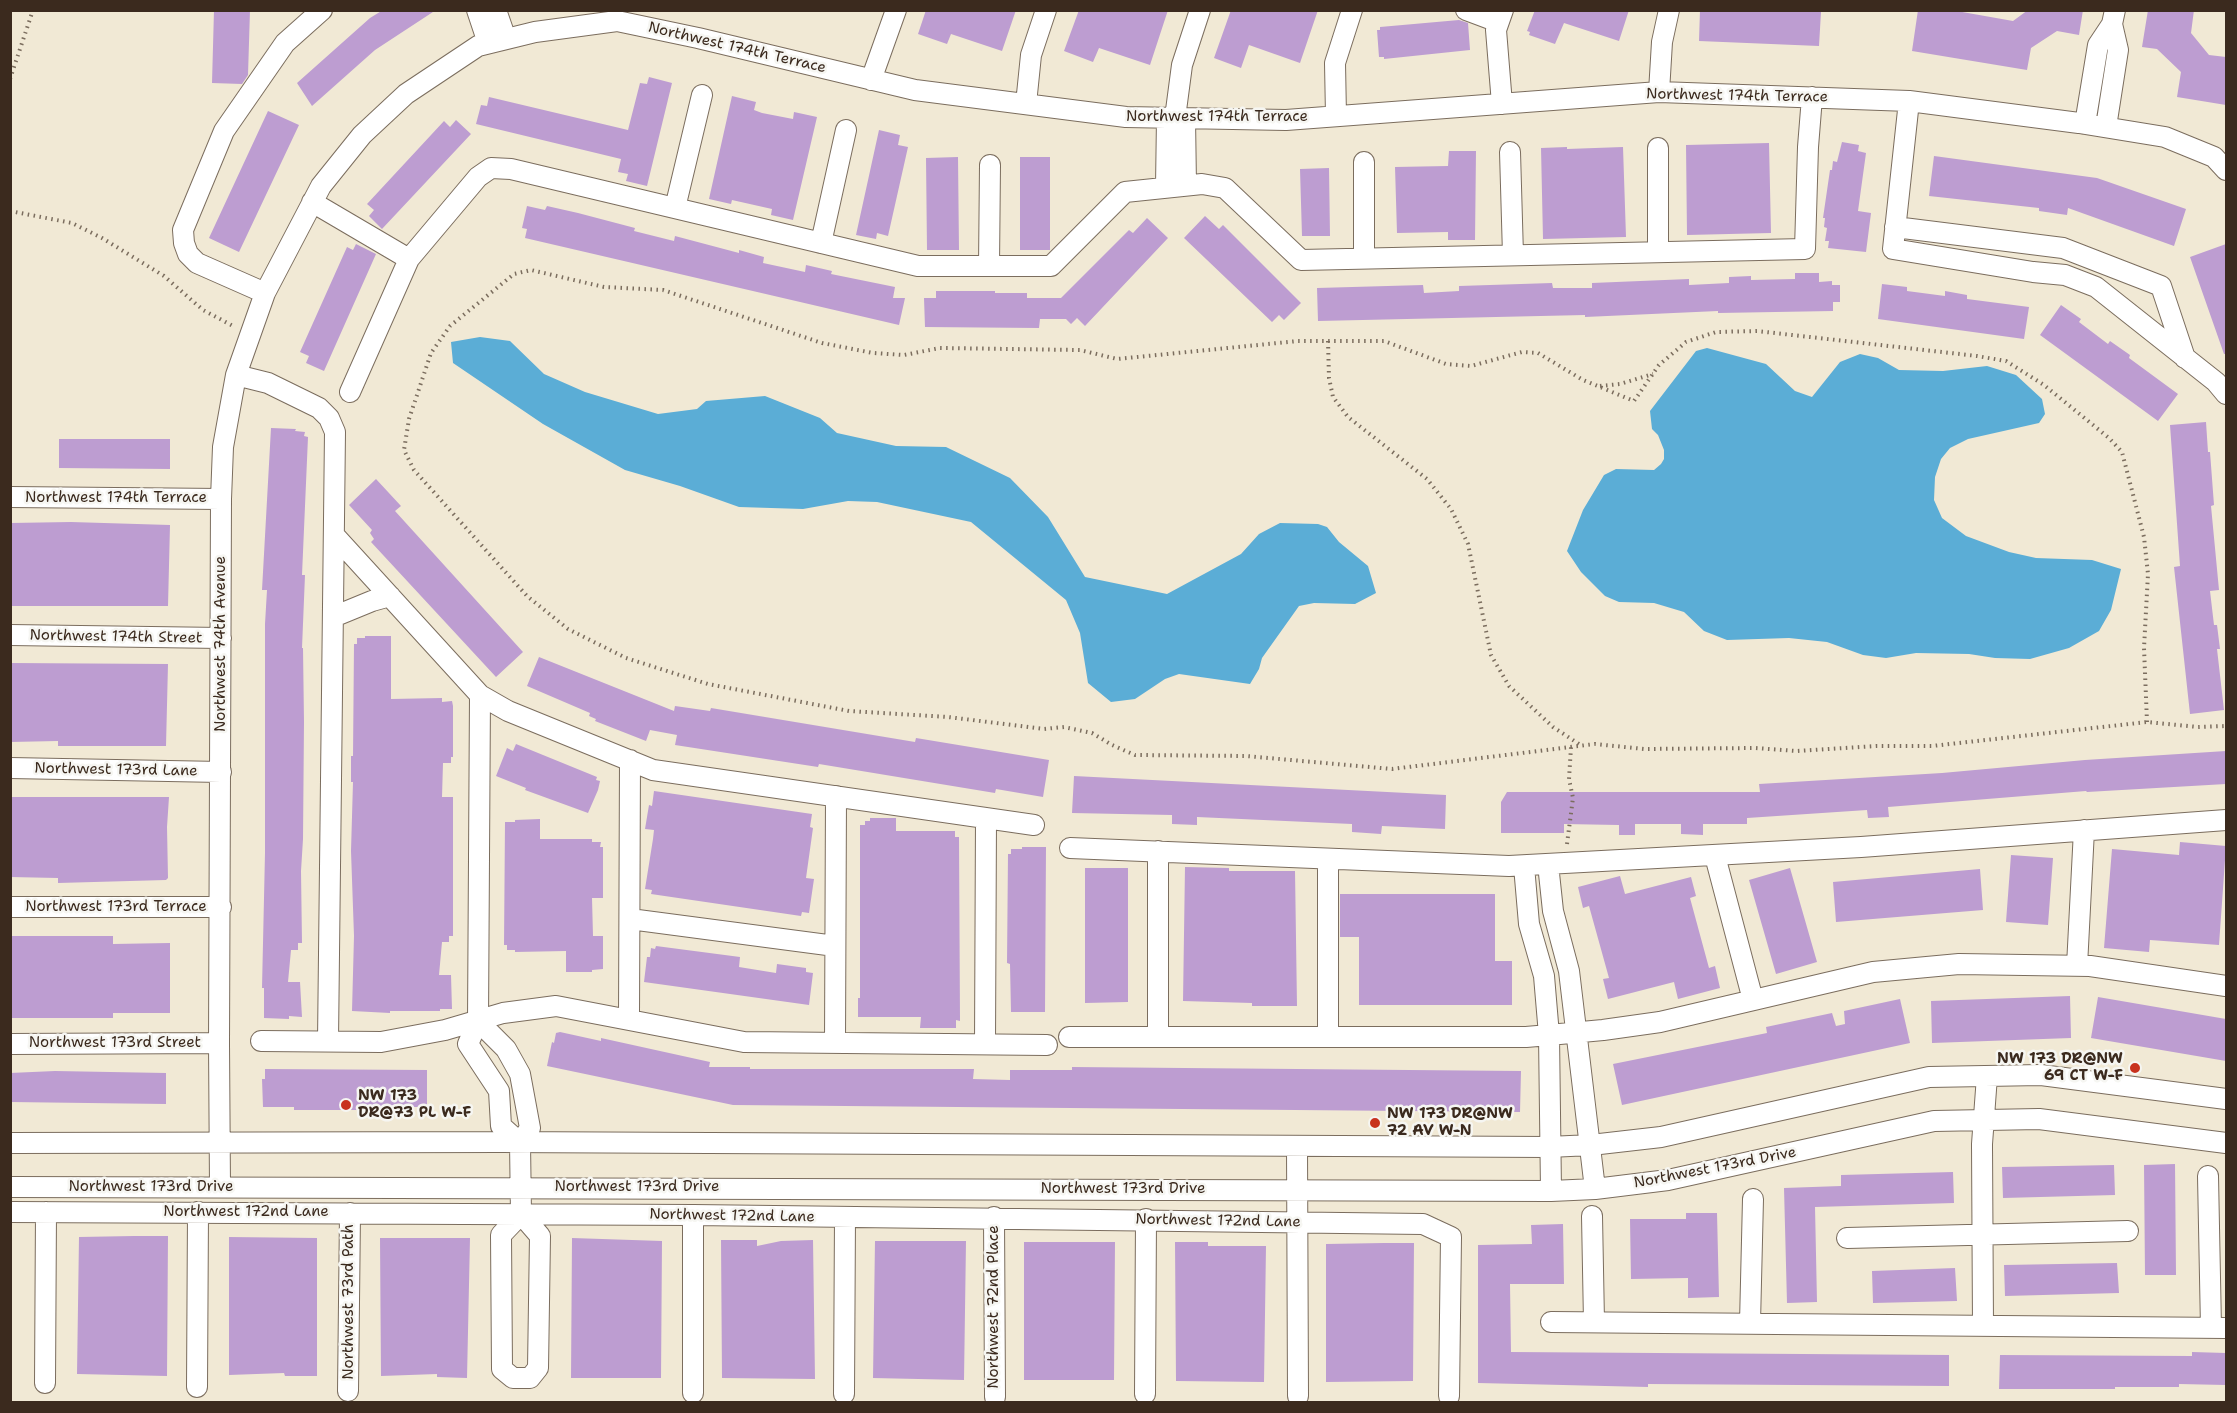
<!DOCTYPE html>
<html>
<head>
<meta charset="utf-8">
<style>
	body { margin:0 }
	#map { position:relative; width:2237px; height:1413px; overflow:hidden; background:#f1e9d5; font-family:"Shantell Sans",sans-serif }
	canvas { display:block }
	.frame { position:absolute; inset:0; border:12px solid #3b2a1e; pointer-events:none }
</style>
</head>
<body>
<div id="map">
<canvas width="2237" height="1413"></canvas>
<div class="frame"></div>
</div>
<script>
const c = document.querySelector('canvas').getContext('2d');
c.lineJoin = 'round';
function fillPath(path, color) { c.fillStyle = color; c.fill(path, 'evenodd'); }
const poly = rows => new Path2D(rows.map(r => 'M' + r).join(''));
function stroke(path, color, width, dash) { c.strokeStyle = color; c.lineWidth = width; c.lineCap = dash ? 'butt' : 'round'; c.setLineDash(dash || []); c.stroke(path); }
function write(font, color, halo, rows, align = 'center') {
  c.font = font + ' "Shantell Sans",sans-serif'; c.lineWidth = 5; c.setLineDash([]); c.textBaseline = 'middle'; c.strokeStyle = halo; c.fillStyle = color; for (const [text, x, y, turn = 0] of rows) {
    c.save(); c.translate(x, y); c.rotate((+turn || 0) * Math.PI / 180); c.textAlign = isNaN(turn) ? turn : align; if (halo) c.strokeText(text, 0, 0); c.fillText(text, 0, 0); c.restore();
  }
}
const water = poly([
	[480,337,510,341,544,374,585,392,658,414,697,409,706,401,765,396,820,418,837,433,896,446,946,447,1010,478,1048,517,1085,577,1167,594,1241,554,1259,534,1280,523,1318,524,1327,527,1339,542,1368,566,1376,593,1355,604,1314,603,1299,606,1262,658,1259,669,1250,684,1179,674,1165,679,1135,699,1111,702,1088,683,1080,633,1066,600,971,522,877,502,848,501,803,509,739,507,680,486,625,470,543,424,453,363,451,342],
	[1707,348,1766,364,1795,391,1812,397,1840,362,1860,354,1878,358,1899,370,1943,371,1987,366,2016,375,2042,399,2045,414,2039,423,1968,439,1950,448,1941,459,1935,477,1934,500,1942,518,1966,536,2009,552,2036,558,2092,560,2121,569,2111,610,2099,631,2069,648,2030,659,1995,658,1969,654,1916,653,1886,658,1863,655,1827,642,1789,638,1727,640,1704,631,1684,612,1654,603,1619,602,1605,596,1581,572,1567,551,1583,510,1604,475,1616,469,1654,470,1661,464,1664,459,1664,450,1658,435,1652,429,1650,411,1696,351]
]);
const building = poly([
	[214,10,250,10,248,75,242,84,212,83],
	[383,10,436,10,375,50,312,106,297,83,370,18],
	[926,10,1016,10,1002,51,951,34,947,44,918,34],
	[1079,10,1168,10,1150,65,1099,48,1093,62,1064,51],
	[1231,10,1318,10,1300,63,1249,45,1241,68,1214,58],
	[1535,10,1629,10,1619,41,1564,23,1555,44,1529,35,1530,32,1527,31],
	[1700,10,1821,12,1819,46,1699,41],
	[1918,10,1951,10,2013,21,2028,10,2083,10,2079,35,2057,31,2031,48,2027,70,1912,51],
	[2148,10,2194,10,2191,33,2209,55,2226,57,2226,105,2177,97,2181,72,2157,49,2142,47],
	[1459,20,1468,23,1470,50,1384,59,1384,57,1379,57,1377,30,1380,30,1380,27],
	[649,77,672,83,647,186,626,181,628,174,618,172,621,159,476,124,481,105,487,106,489,97,628,130,640,83,647,84],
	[732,96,756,102,754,110,762,113,793,119,794,112,817,117,793,220,771,215,772,209,732,200,731,204,709,199],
	[268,111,299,125,239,252,209,238],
	[456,120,471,134,382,229,369,216,374,210,367,204,444,121,450,127],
	[879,130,900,135,898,145,908,147,888,236,877,233,876,239,856,235],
	[1842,142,1859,145,1858,151,1866,153,1858,211,1871,213,1866,252,1828,248,1829,241,1825,241,1827,228,1824,227,1825,218,1823,218,1830,170,1832,170,1833,161,1837,162],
	[1769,143,1771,233,1687,235,1686,145],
	[1567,147,1567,149,1623,147,1626,237,1543,239,1541,148],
	[1449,151,1476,151,1475,240,1448,240,1448,232,1397,233,1395,167,1448,166],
	[1934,156,2097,178,2186,209,2174,246,2068,208,2067,215,2039,211,2039,208,1929,196],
	[958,157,959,250,927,250,926,158],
	[1020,157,1050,157,1050,250,1020,250],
	[1329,168,1330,236,1302,236,1300,169],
	[527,206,545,210,547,206,578,213,635,228,634,231,674,241,675,236,739,253,739,250,764,257,763,263,805,272,806,265,832,271,831,274,895,287,893,298,905,298,899,325,525,238,527,229,522,228],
	[1205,216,1219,229,1223,225,1301,303,1284,320,1279,315,1272,322,1184,238],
	[1147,218,1168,238,1085,326,1077,318,1071,324,1066,319,1040,319,1039,328,925,327,924,298,936,298,936,291,995,291,995,293,1027,293,1027,298,1061,298,1129,230,1133,233],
	[356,244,376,254,324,371,306,363,309,356,300,352,347,247,353,250],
	[2226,244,2226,354,2224,354,2190,257],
	[1795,273,1819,273,1819,282,1832,281,1832,285,1840,285,1840,302,1833,302,1833,311,1718,313,1718,311,1585,317,1585,315,1318,321,1317,288,1423,285,1424,293,1459,291,1459,286,1552,283,1553,288,1592,288,1592,283,1689,279,1689,285,1729,283,1729,277,1751,276,1751,280,1795,279],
	[1882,284,1907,287,1907,291,1945,296,1945,291,1967,295,1967,299,2029,307,2024,339,1878,319],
	[2061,305,2081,319,2079,322,2108,344,2110,341,2130,355,2129,358,2178,394,2158,421,2040,335],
	[2206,422,2208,452,2210,452,2214,505,2211,506,2219,590,2210,591,2214,625,2217,625,2220,649,2217,649,2224,710,2190,714,2174,567,2180,566,2170,425],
	[271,428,296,429,295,431,305,432,304,436,308,437,302,575,305,575,302,648,303,648,304,722,303,839,301,871,302,943,298,943,298,950,291,950,288,982,300,982,302,1017,289,1016,289,1019,264,1018,264,988,262,988,265,853,265,624,267,590,262,590],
	[59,439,170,439,170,469,59,468],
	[376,479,401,506,395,511,523,652,496,677,371,542,374,539,370,533,372,530,349,505],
	[71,522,170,525,168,606,10,606,10,523],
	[365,636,391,636,391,699,442,698,442,702,452,701,453,706,453,757,451,757,451,763,443,763,442,797,453,797,453,936,449,936,449,942,442,942,439,975,451,975,452,1009,440,1009,440,1011,390,1011,390,1013,352,1011,354,936,351,851,353,782,351,782,351,756,353,756,354,644,357,644,357,638,365,638],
	[539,657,674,711,675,706,710,711,711,708,915,742,916,738,1049,760,1043,797,996,789,995,793,819,764,818,767,675,745,677,735,650,730,646,741,595,721,596,719,589,716,590,713,527,686],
	[10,663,168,664,166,746,58,746,58,741,10,742],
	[516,744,597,777,596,780,600,781,598,790,588,813,525,790,526,788,496,776,507,748,513,751],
	[2226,751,2226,784,2087,792,2086,791,1888,807,1889,817,1868,818,1867,810,1747,818,1747,824,1703,824,1703,835,1681,834,1681,824,1635,824,1635,835,1619,835,1619,825,1564,824,1564,833,1501,833,1501,802,1507,792,1760,792,1759,784,1942,773,2085,760],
	[1074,776,1446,795,1445,829,1382,826,1381,834,1352,832,1352,824,1197,817,1197,825,1172,824,1172,815,1072,813],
	[654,791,812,814,810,827,813,828,806,878,814,879,809,913,802,912,801,916,651,894,652,890,645,889,653,839,654,839,653,839,654,830,645,829,649,805,652,806],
	[10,797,169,797,167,827,168,878,166,880,58,883,58,878,10,877],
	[870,818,896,818,896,831,955,831,955,837,959,837,960,1021,956,1020,956,1028,920,1028,921,1017,858,1017,858,998,860,998,860,825,865,825,865,821,870,821],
	[540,819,540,839,592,839,592,842,601,842,600,847,603,847,603,898,592,898,593,936,603,936,603,969,592,970,592,972,566,972,566,951,515,952,515,950,507,950,507,945,504,945,505,822,515,822,515,820],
	[2180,842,2226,846,2219,945,2150,940,2149,952,2104,948,2112,849,2179,855],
	[1022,847,1046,847,1045,1012,1011,1012,1010,964,1007,963,1008,854,1011,854,1011,849,1022,849],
	[2011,855,2053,858,2048,925,2006,922],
	[1185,867,1229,868,1229,871,1295,871,1297,1006,1252,1006,1252,1003,1183,1001],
	[1085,868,1128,868,1128,1002,1085,1003],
	[1790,868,1817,962,1776,974,1749,880],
	[1980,869,1983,910,1836,922,1833,882],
	[1620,876,1625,894,1691,877,1696,896,1690,898,1709,968,1715,966,1720,988,1678,999,1674,982,1608,999,1603,979,1609,978,1589,906,1583,908,1578,887],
	[1340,894,1495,894,1495,961,1512,961,1512,1005,1359,1005,1359,937,1340,937],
	[10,936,113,936,113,944,170,943,170,1013,113,1013,113,1018,10,1018],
	[656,946,740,957,739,967,776,973,777,964,806,968,806,972,813,973,809,1005,644,982,647,957,650,957,651,948,655,949],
	[2070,996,2071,1038,1932,1043,1931,1001],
	[2098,997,2226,1019,2226,1061,2091,1038],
	[1900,999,1910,1043,1622,1105,1613,1064,1767,1033,1766,1027,1832,1013,1836,1026,1845,1024,1844,1011],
	[560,1032,601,1041,601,1038,710,1062,709,1067,750,1067,750,1069,974,1069,973,1079,1010,1080,1010,1070,1072,1070,1072,1067,1521,1071,1520,1112,733,1105,547,1066,552,1042,554,1043,556,1033],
	[265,1069,427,1070,427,1107,395,1107,395,1110,294,1110,294,1107,263,1107,262,1079,265,1079],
	[55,1071,166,1073,166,1104,10,1102,10,1073],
	[2175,1164,2176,1275,2145,1275,2144,1165],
	[2114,1165,2115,1195,2003,1198,2002,1167],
	[1953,1172,1954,1203,1815,1207,1817,1302,1787,1303,1784,1188,1841,1186,1841,1175],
	[1686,1213,1717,1213,1719,1297,1688,1298,1688,1278,1631,1279,1630,1219,1686,1219],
	[1563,1224,1564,1284,1510,1284,1511,1352,1949,1355,1949,1386,1648,1384,1648,1387,1478,1383,1478,1245,1532,1244,1531,1225],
	[134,1236,168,1236,167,1376,77,1374,79,1237],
	[229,1237,317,1238,317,1376,285,1376,284,1373,229,1375],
	[380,1238,470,1238,467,1378,437,1377,437,1374,381,1376],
	[572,1238,662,1241,661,1378,571,1378],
	[721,1240,757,1240,757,1246,781,1241,813,1240,815,1379,722,1378],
	[875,1241,966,1241,964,1380,873,1378],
	[1024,1242,1115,1242,1114,1380,1024,1380],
	[1175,1242,1208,1242,1208,1246,1266,1246,1264,1382,1176,1381],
	[1384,1243,1414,1243,1413,1381,1326,1382,1326,1244],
	[2117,1263,2119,1293,2005,1296,2004,1265],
	[1955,1268,1957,1301,1873,1303,1872,1271],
	[2192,1352,2226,1353,2226,1385,2179,1384,2179,1387,2115,1387,2115,1389,1999,1389,2000,1355,2192,1356]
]);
const path = poly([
	[10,79,33,10],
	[10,211,72,223,102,238,164,276,203,310,235,327],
	[1328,341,1329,378,1333,397,1348,417,1427,479,1451,509,1468,544,1491,655,1509,686,1553,727,1582,746],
	[1600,386,1620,384,1653,374],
	[2147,722,2144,648,2148,574,2144,537,2122,452,2109,438,2044,385,2006,361,1977,356,1757,331,1716,332,1686,342,1659,365,1634,401,1583,380,1538,353,1522,352,1471,366,1446,364,1384,341,1298,341,1117,359,1080,350,940,348,904,355,873,353,822,343,663,290,604,287,531,270,514,274,450,326,431,353,409,419,404,450,414,470,527,596,568,629,626,658,708,684,849,711,948,717,1044,729,1064,727,1092,733,1112,745,1135,755,1246,756,1392,769,1595,744,1644,749,1755,748,1797,751,1877,746,1932,746,2147,722,2198,727,2226,726],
	[1567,844,1573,798,1569,779,1571,747]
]);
const minor = poly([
	[477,10,488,43],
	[496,10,506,39],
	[1466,10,1498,22],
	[871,80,896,10],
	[1659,92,1662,42,1669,10],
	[1909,101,1893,249,2033,272,2065,275,2096,287,2216,382,2226,394],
	[1026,104,1031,55,1046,10],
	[1502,104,1496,30,1503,10],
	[1336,116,1335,63,1352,10],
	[1175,118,1182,65,1200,10],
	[1185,118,1186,185],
	[2085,124,2098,45,2112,24,2115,10],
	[2106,127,2118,50,2112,24],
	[1658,148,1658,252],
	[1510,152,1513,255],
	[1364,162,1364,258],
	[1166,186,1167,118],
	[312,202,409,259],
	[675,208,702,95],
	[1895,227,2063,248,2161,286,2185,358],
	[821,243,846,130],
	[989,266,990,165],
	[265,293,197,263,188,254,184,243,183,230,224,131,285,43,322,10],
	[236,375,268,383,319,408,329,418,335,432,328,1041],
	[350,392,409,259,478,177,491,168,511,169,918,266,1051,266,1125,192,1202,184,1225,188,1301,260,1805,249,1808,147,1812,97],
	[10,497,221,499],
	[334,535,480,695,508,711,653,770,1034,825],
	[333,617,372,601,390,596],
	[10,635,221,638],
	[480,695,478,1021,468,1044,499,1091,501,1126,520,1143],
	[10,768,221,772],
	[1070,848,1509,866,1861,847,2226,820],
	[1715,856,1753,1000],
	[1328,859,1328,1037],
	[1548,864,1553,911,1569,971,1595,1189],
	[1524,866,1529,924,1544,976,1549,1035,1551,1191],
	[10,907,221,907],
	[630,919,835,946],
	[2077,966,2084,830],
	[629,1019,630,760],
	[478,1021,506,1049,520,1074,530,1128,520,1143],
	[1069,1037,1526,1037,1549,1035,1603,1030,1660,1022,1873,972,1959,964,2090,966,2226,986],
	[1158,1037,1158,851],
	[261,1041,381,1042,445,1030,503,1013,556,1006,744,1042,1047,1045],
	[835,1043,836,796],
	[10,1044,219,1043],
	[985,1044,986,818],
	[10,1143,500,1142,1549,1147,1591,1145,1661,1137,1929,1077,2041,1075,2226,1099],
	[520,1143,521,1214,501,1235,502,1369,513,1378,530,1378,538,1368,540,1236,521,1214],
	[1297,1146,1298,1396],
	[2208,1176,2211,1328],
	[10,1187,1551,1191,1595,1189,1668,1180,1934,1121,2039,1119,2226,1143],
	[220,1187,219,1043,221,499,223,447,236,375,265,293,321,186,362,135,406,94,478,46,535,32,617,21,698,38,915,90,1126,117,1286,120,1659,92,1909,101,2079,123,2165,137,2214,157,2226,170],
	[10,1212,693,1215,1423,1224,1451,1237,1449,1396],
	[1592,1216,1594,1322],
	[994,1217,995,1397],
	[1847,1238,2128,1231],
	[1551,1322,2226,1328],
	[1750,1323,1753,1199],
	[1983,1326,1982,1144,1987,1076],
	[45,1383,46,1212],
	[197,1387,198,1212],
	[348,1391,350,1213],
	[693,1393,693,1215],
	[844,1394,845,1217],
	[1145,1394,1146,1219]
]);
const markers = [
	[2135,1068,6,"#c8321e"],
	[346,1105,6,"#c8321e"],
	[1375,1123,6,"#c8321e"]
];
const streetNames = [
	["Northwest 174th Terrace",737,48,13],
	["Northwest 174th Terrace",1737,96,1],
	["Northwest 174th Terrace",1217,117],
	["Northwest 174th Terrace",116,498],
	["Northwest 174th Street",116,637,1],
	["Northwest 74th Avenue",221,644,-90],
	["Northwest 173rd Lane",116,770,1],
	["Northwest 173rd Terrace",116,907],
	["Northwest 173rd Street",115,1043],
	["Northwest 173rd Drive",1715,1168,-11],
	["Northwest 173rd Drive",151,1187],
	["Northwest 173rd Drive",637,1187],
	["Northwest 173rd Drive",1123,1189],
	["Northwest 172nd Lane",246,1212],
	["Northwest 172nd Lane",732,1216,1],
	["Northwest 172nd Lane",1218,1221,1],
	["Northwest 73rd Path",349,1302,-90],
	["Northwest 72nd Place",994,1307,-90]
];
const poiNames = [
	["NW 173 DR@NW",2123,1059,"right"],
	["69 CT W-F",2123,1076,"right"],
	["NW 173",358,1096],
	["DR@73 PL W-F",358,1113],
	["NW 173 DR@NW",1387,1114],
	["72 AV W-N",1387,1131]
];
fillPath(water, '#5badd6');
fillPath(building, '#bd9dd1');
stroke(minor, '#7b6d5e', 22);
stroke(path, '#7b6d5e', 4, [1.5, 4.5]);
stroke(minor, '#fff', 20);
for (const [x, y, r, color] of markers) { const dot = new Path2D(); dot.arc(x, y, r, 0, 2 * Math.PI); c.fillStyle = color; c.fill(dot); stroke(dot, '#f6f6f2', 2); }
write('15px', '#3b2a1e', '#f6f6f2', streetNames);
write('bold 15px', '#3b2a1e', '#f6f6f2', poiNames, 'left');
</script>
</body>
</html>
